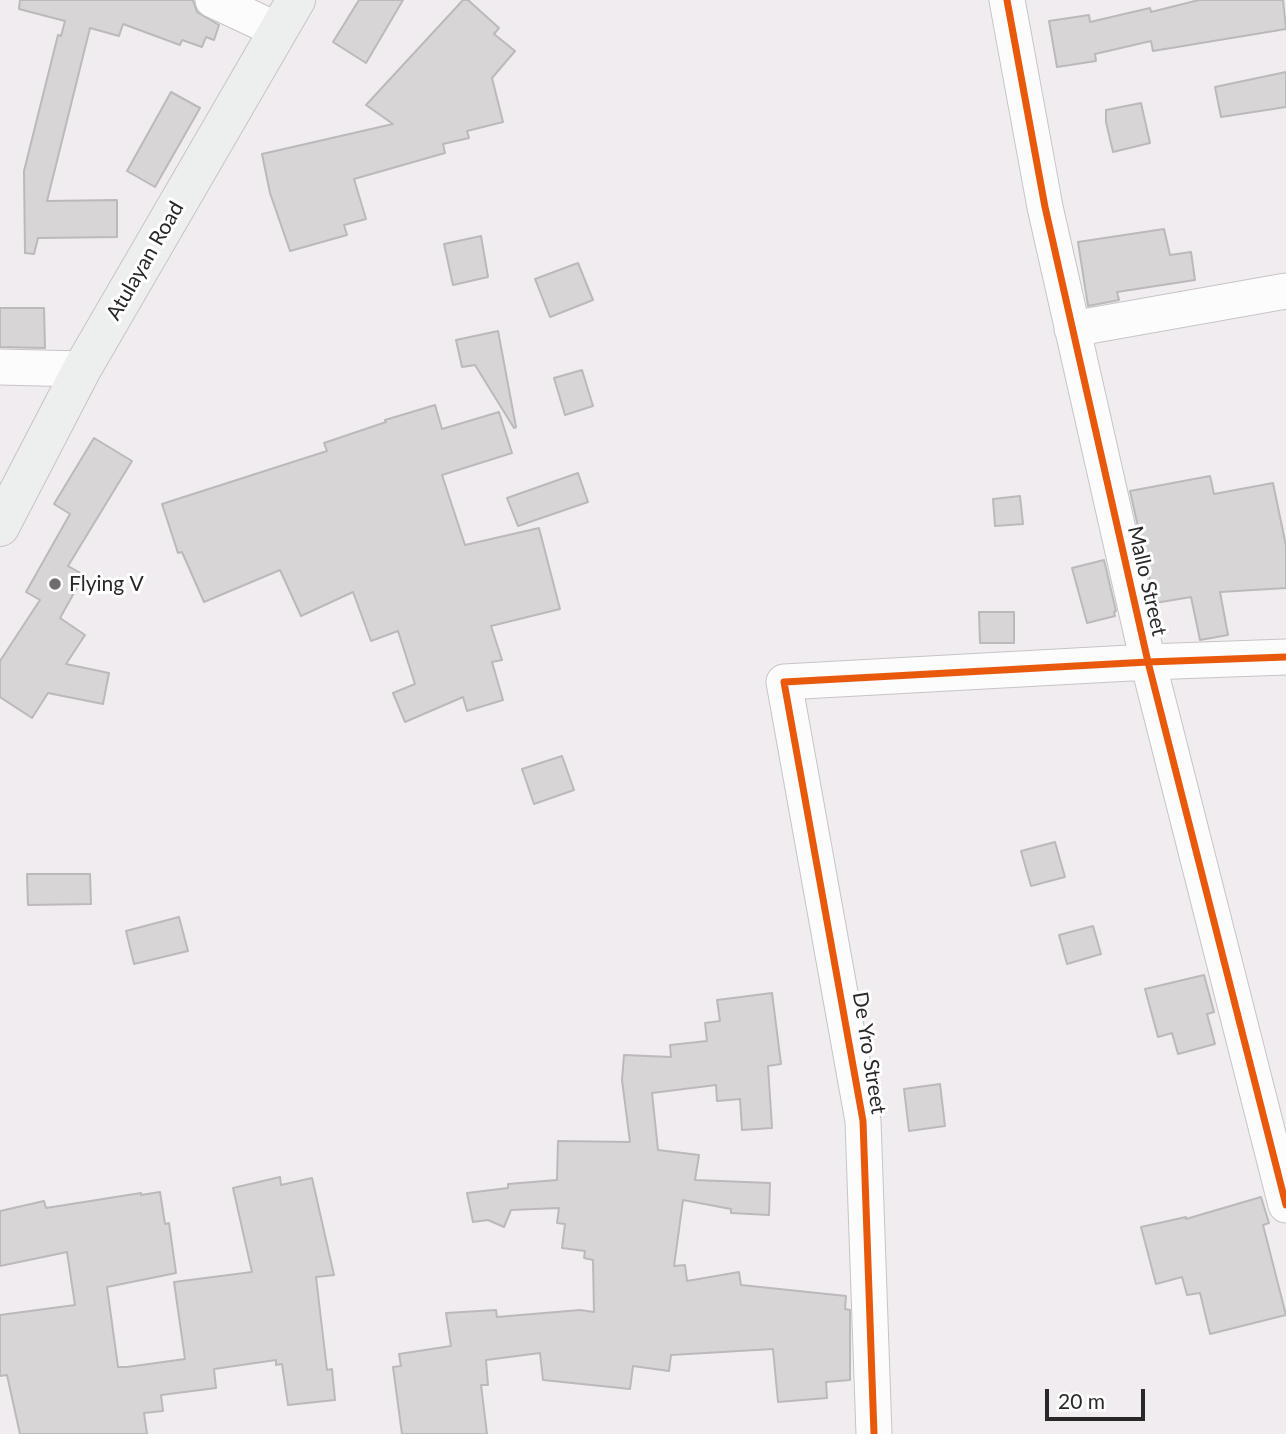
<!DOCTYPE html>
<html>
<head>
<meta charset="utf-8">
<style>
	body { margin:0 }
	#map { position:relative; width:1286px; height:1434px; overflow:hidden; background:#f0ecef; font-family:Lato,sans-serif }
	canvas { display:block }
	.scale { position:absolute; left:1045px; top:1389px; width:100px; height:32px; box-sizing:border-box; border:4px solid #2a2729; border-top:0; padding-left:9px; font-size:21px; line-height:24px; white-space:nowrap; color:#2a2729; -webkit-text-stroke:5px #fff; paint-order:stroke }
</style>
</head>
<body>
<div id="map">
<canvas width="1286" height="1434"></canvas>
<div class="scale">20 m</div>
</div>
<script>
const c = document.querySelector('canvas').getContext('2d');
c.lineJoin = 'round';
function fillPath(path, color) { c.fillStyle = color; c.fill(path, 'evenodd'); }
const poly = rows => new Path2D(rows.map(r => 'M' + r).join(''));
function stroke(path, color, width, dash) { c.strokeStyle = color; c.lineWidth = width; c.lineCap = dash ? 'butt' : 'round'; c.setLineDash(dash || []); c.stroke(path); }
function write(font, color, halo, rows, align = 'center') {
  c.font = font + ' Lato,sans-serif'; c.lineWidth = 6; c.setLineDash([]); c.textBaseline = 'middle'; c.strokeStyle = halo; c.fillStyle = color; for (const [text, x, y, turn = 0] of rows) {
    c.save(); c.translate(x, y); c.rotate((+turn || 0) * Math.PI / 180); c.textAlign = isNaN(turn) ? turn : align; if (halo) c.strokeText(text, 0, 0); c.fillText(text, 0, 0); c.restore();
  }
}
const building = poly([
	[20,0,193,0,197,12,219,25,214,40,206,37,202,47,182,40,180,45,123,24,119,36,90,28,47,201,117,200,117,237,38,238,34,254,25,253,24,171,58,35,61,36,65,21,19,9,20,0],
	[359,0,403,0,366,63,333,42,359,0],
	[463,0,468,0,499,28,494,34,515,51,492,78,503,122,467,131,469,138,443,144,445,153,354,179,366,219,344,225,347,235,290,251,270,193,262,154,393,124,366,105,463,0],
	[1199,0,1283,0,1286,29,1153,51,1151,41,1095,54,1096,61,1057,67,1049,21,1089,15,1090,22,1150,8,1151,12,1199,0],
	[1286,72,1286,107,1221,117,1215,87,1286,72],
	[171,92,200,108,155,187,127,171,171,92],
	[1141,103,1150,143,1113,152,1106,122,1106,110,1141,103],
	[1164,229,1170,255,1191,252,1195,280,1117,292,1119,300,1088,306,1078,242,1164,229],
	[481,236,488,277,453,285,444,244,481,236],
	[578,263,593,300,550,317,535,279,578,263],
	[0,308,44,308,45,348,0,347,0,308],
	[498,331,516,427,514,428,475,365,462,367,456,340,498,331],
	[582,370,593,406,565,415,554,378,582,370],
	[435,405,442,429,499,412,512,453,442,475,465,545,539,528,560,609,491,626,502,660,492,662,503,700,467,711,463,697,405,722,393,693,415,684,398,631,371,641,353,592,301,616,280,570,204,602,182,552,178,553,162,504,327,451,324,443,386,422,385,420,435,405],
	[94,438,132,461,68,566,84,575,60,618,85,635,66,664,109,673,103,704,48,693,32,718,0,697,0,661,40,600,26,592,70,514,54,504,94,438],
	[578,473,588,502,518,526,507,498,578,473],
	[1210,476,1214,494,1273,483,1286,546,1286,588,1220,592,1228,635,1200,640,1191,597,1155,603,1130,491,1210,476],
	[1020,496,1023,524,995,526,993,499,1020,496],
	[1104,560,1116,611,1114,612,1115,616,1087,623,1072,568,1104,560],
	[979,612,1014,612,1014,643,980,643,979,612],
	[562,756,574,790,534,804,522,769,562,756],
	[1055,842,1065,877,1031,886,1021,851,1055,842],
	[27,874,90,874,91,904,28,905,27,874],
	[179,917,188,951,134,964,126,931,179,917],
	[1093,926,1101,954,1067,964,1059,935,1093,926],
	[1204,975,1214,1012,1207,1014,1215,1044,1178,1054,1172,1033,1158,1037,1145,989,1204,975],
	[772,993,781,1064,768,1066,772,1128,742,1130,740,1099,717,1101,716,1085,652,1093,658,1150,699,1155,695,1180,770,1183,769,1215,731,1213,731,1209,683,1200,674,1266,685,1265,687,1281,739,1272,741,1285,846,1296,845,1309,850,1310,850,1380,826,1382,827,1398,778,1402,773,1349,671,1355,669,1371,633,1366,630,1389,543,1380,540,1353,486,1360,488,1385,481,1385,487,1434,402,1434,393,1367,401,1366,399,1354,451,1346,446,1313,496,1310,497,1317,580,1310,594,1312,593,1260,584,1258,585,1251,562,1248,565,1224,557,1223,559,1208,511,1210,504,1227,488,1220,473,1222,467,1193,508,1188,508,1184,557,1180,558,1141,630,1142,622,1080,624,1055,671,1057,670,1045,707,1041,705,1023,720,1021,717,1000,772,993],
	[940,1084,945,1126,909,1131,904,1089,940,1084],
	[280,1177,281,1185,312,1178,334,1275,316,1277,327,1370,332,1369,335,1400,288,1405,282,1364,276,1365,276,1360,214,1369,216,1388,161,1395,163,1411,144,1413,147,1434,20,1434,7,1375,0,1376,0,1315,75,1305,67,1252,0,1266,0,1211,44,1201,46,1208,141,1193,141,1195,160,1192,165,1224,169,1223,176,1273,107,1287,118,1367,127,1367,185,1359,174,1282,252,1272,233,1188,280,1177],
	[1261,1197,1269,1223,1263,1225,1286,1315,1210,1334,1200,1293,1187,1295,1182,1277,1156,1284,1141,1227,1186,1217,1186,1219,1261,1197]
]);
const street = poly([
	[213,0,279,31],
	[1007,0,1045,207,1148,662,1286,1205],
	[1072,329,1286,291],
	[0,367,82,369],
	[874,1434,863,1121,784,682,1148,662,1286,657]
]);
const secondary = poly([
	[0,527,82,369,296,0]
]);
const cycleway = poly([
	[1007,0,1045,207,1148,662,1286,1205],
	[874,1434,863,1121,784,682,1148,662,1286,657]
]);
const markers = [
	[55,584,7,"#6f6c6e"]
];
const streetNames = [
	["Atulayan Road",145,261,-60],
	["Mallo Street",1147,581,77],
	["De Yro Street",869,1053,81]
];
const poiNames = [
	["Flying V",69,584]
];
fillPath(building, '#d8d5d7');
stroke(building, '#bcb9bb', 2);
stroke(street, '#c7c4c7', 37);
stroke(secondary, '#c7c4c7', 40);
stroke(street, '#fdfcfd', 35);
stroke(secondary, '#ecefee', 38);
stroke(cycleway, '#e8590c', 7);
for (const [x, y, r, color] of markers) { const dot = new Path2D(); dot.arc(x, y, r, 0, 2 * Math.PI); c.fillStyle = color; c.fill(dot); stroke(dot, '#fff', 2.5); }
write('21px', '#2a2729', '#fff', streetNames);
write('21px', '#2a2729', '#fff', poiNames, 'left');
</script>
</body>
</html>
